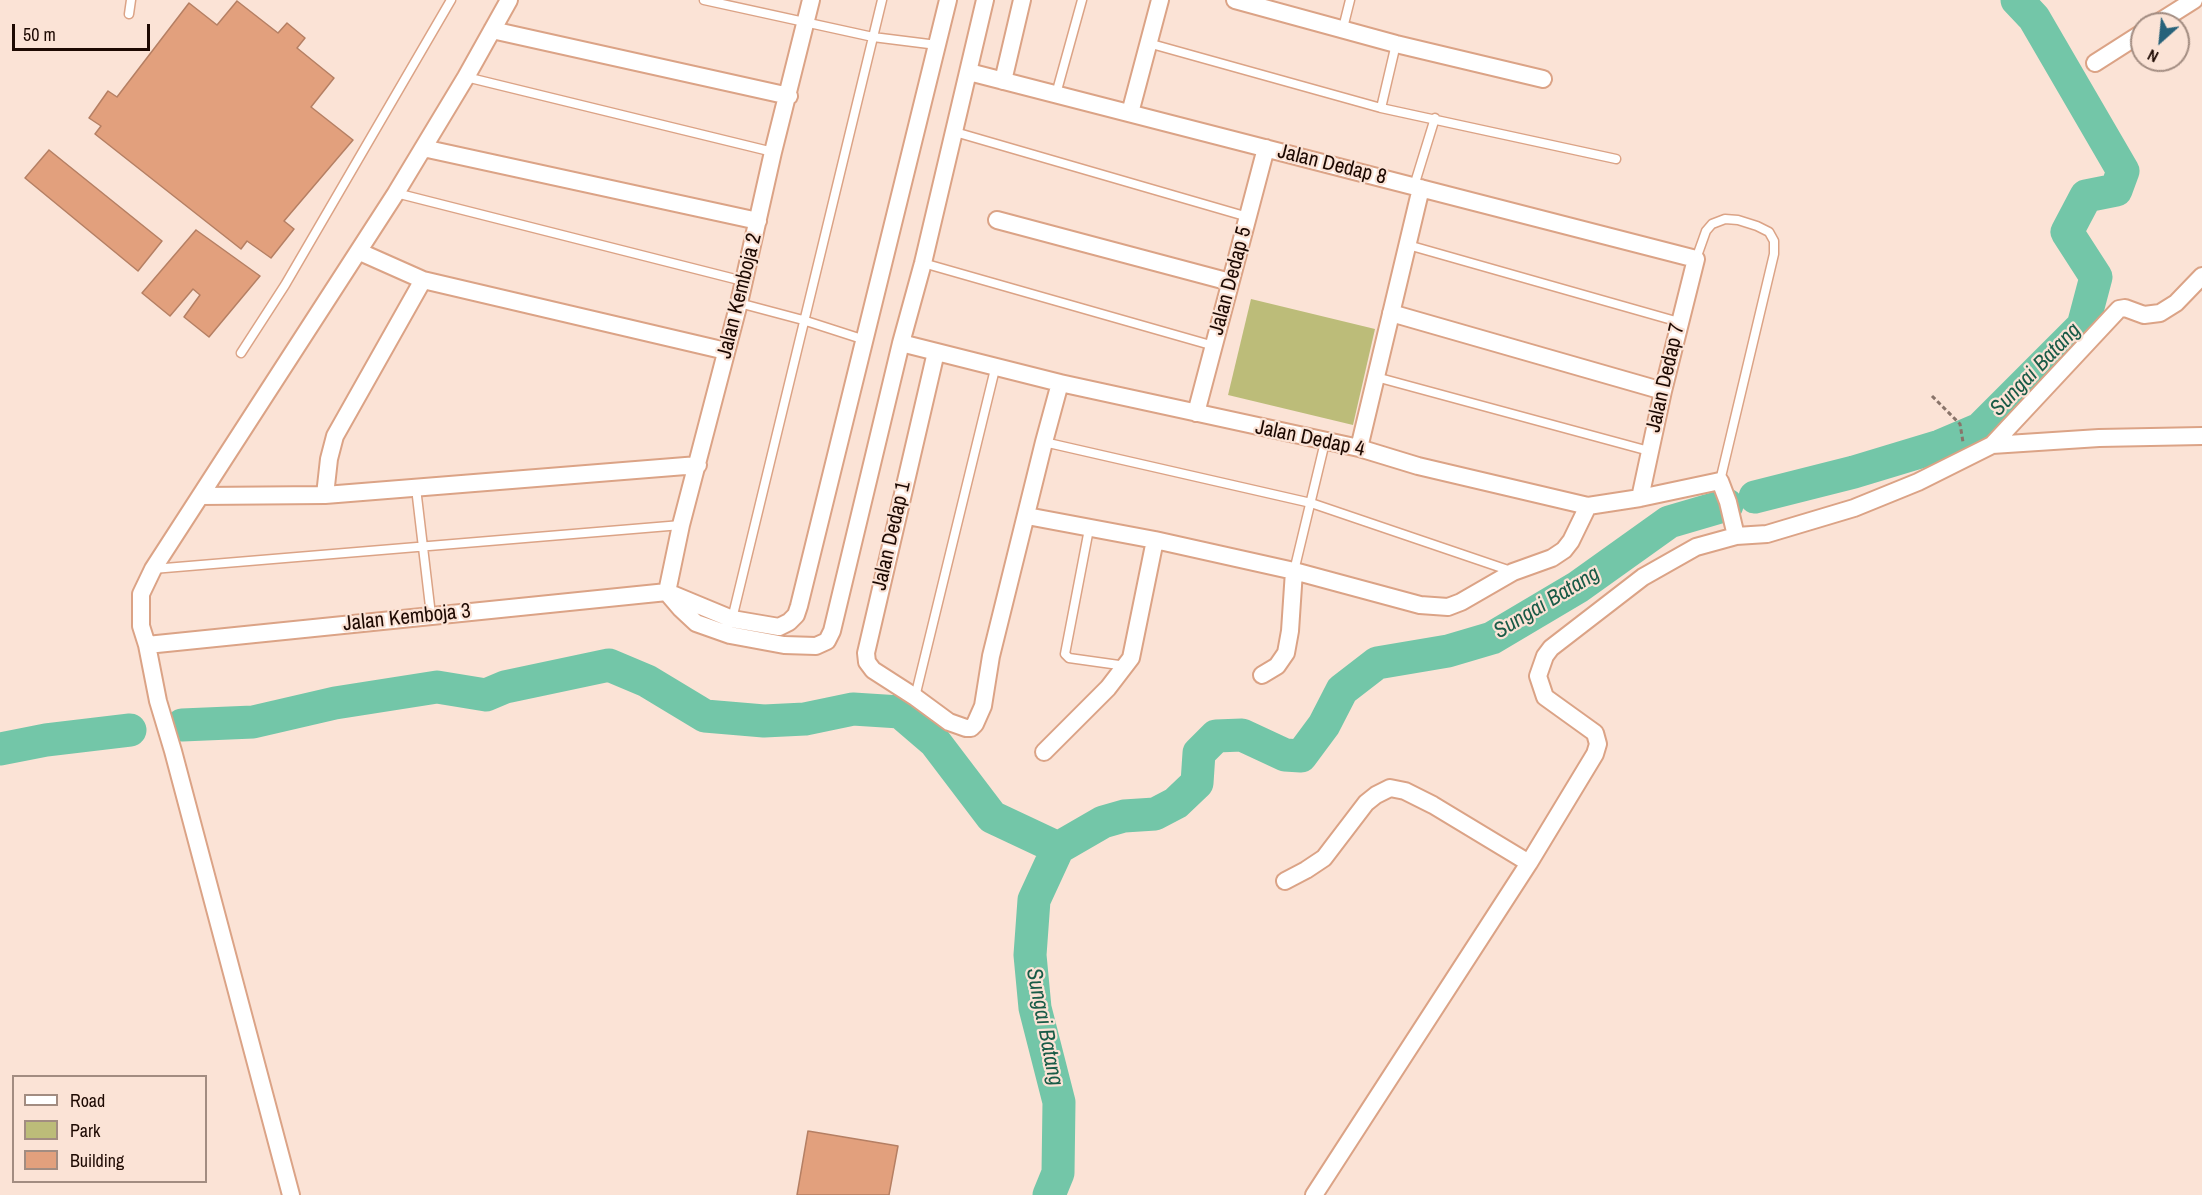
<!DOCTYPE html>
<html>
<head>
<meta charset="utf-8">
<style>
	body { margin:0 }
	#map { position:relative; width:2202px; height:1195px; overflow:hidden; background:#fbe3d6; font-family:"Archivo Narrow",sans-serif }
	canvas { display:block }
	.legend { position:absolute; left:12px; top:1075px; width:195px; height:108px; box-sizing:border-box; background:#fbe3d6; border:2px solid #a28c81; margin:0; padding:8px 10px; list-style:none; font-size:18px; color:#1d0902 }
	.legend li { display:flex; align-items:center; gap:12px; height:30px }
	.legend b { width:30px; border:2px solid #a28c81 }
	.north { position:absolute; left:2130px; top:12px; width:60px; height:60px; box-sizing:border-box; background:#fbe3d6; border:2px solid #a28c81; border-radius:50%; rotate:207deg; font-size:16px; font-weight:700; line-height:24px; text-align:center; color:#1d0902 }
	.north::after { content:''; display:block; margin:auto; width:21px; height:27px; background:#27627a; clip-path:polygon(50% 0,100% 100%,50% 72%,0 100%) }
	.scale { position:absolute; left:12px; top:24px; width:138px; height:27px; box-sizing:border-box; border:3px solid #1d0902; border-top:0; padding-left:8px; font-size:18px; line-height:21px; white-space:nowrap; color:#1d0902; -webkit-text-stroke:4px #fbe3d6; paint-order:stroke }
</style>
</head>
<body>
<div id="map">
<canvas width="2202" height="1195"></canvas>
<ul class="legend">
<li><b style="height:8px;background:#fff"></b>Road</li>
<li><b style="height:16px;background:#bcbc79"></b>Park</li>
<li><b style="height:16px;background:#e2a07d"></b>Building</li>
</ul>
<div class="north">N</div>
<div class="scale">50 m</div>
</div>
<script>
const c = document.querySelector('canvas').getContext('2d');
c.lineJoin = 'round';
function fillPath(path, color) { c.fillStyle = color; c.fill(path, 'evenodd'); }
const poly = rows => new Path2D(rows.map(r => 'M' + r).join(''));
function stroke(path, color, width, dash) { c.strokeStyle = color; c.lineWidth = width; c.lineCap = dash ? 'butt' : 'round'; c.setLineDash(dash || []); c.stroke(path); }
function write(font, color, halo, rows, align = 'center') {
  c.font = font + ' "Archivo Narrow",sans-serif'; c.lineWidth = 4.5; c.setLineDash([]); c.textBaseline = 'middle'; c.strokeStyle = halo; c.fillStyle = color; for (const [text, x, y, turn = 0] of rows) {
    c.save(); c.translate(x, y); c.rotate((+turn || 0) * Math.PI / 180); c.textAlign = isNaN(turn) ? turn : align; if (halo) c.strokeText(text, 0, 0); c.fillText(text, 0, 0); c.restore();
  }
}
const green = poly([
	[1251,299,1375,329,1353,425,1228,395]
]);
const river = poly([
	[1755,497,1854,472,1940,446,1980,429,2083,326,2096,277,2067,232,2086,196,2116,190,2123,171,2034,18,2017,0],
	[182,725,253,722,335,703,437,687,486,695,505,687,609,665,647,681,705,716,764,721,805,719,853,709,900,712,935,742,992,817,1058,848],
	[0,749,46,740,130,730],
	[1049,1195,1058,1173,1059,1102,1035,1008,1030,955,1034,900,1058,848,1103,822,1124,816,1155,814,1176,803,1197,783,1199,753,1216,736,1242,735,1285,755,1301,756,1324,725,1342,690,1377,663,1448,651,1492,638,1578,587,1669,522,1727,505]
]);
const building = poly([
	[237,1,278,33,287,23,305,38,297,48,334,78,311,107,353,140,284,221,294,229,271,258,247,241,241,249,95,134,101,126,89,118,108,91,117,97,189,3,217,25,237,1],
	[49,150,162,241,138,271,25,178,49,150],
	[196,230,260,276,209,337,184,317,200,295,193,289,170,316,142,293,196,230],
	[808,1131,898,1146,889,1195,797,1195,808,1131]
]);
const path = poly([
	[1932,396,1960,424,1963,442]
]);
const lane = poly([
	[704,0,873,37,937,45],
	[129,14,131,0],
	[1343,28,1350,0],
	[1148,43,1381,108,1616,159],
	[466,77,773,152],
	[1056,94,1082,0],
	[1381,108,1396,44],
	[955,132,1248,217],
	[1414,186,1435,118],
	[396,193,743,281],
	[1408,245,1679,322],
	[1696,259,1706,231,1712,224,1725,219,1738,220,1757,226,1769,232,1774,241,1774,254,1720,481],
	[923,263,1214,346],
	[739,303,803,320,865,340],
	[241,353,285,285,451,0],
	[1376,377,1649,451],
	[1044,442,1311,503,1511,571],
	[416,488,431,615],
	[1089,529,1065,654,1069,658,1126,666],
	[153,569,681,525],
	[1294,571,1325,442],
	[732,619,882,0],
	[915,697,996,365]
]);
const street = poly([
	[1235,0,1396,44,1543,79],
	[2156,24,2194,0],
	[492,30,789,96],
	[2095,63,2142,33],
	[969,72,1696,259,1663,391,1640,498],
	[1003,81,1022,0],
	[1130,113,1160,0],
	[423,148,758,221],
	[997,220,1230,282],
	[360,252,423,280,726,351],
	[1391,313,1663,391],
	[901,343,1060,383,1359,448,1418,466,1588,506,1640,498,1720,481,1728,502,1736,536,1767,534,1854,508,1918,482,1992,445,2099,438,2202,436],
	[936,352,866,653,867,662,873,670,915,697,949,722,966,728,971,728,975,724,983,706,991,656,1044,442,1060,383],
	[1196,413,1266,148],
	[1992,445,2119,309,2125,308,2144,315,2160,313,2176,303,2202,276],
	[1359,448,1421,188],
	[325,495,329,459,335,436,423,280],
	[201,496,325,495,698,465],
	[1027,516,1155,540,1294,571,1420,605,1448,607,1461,602,1513,572,1552,558,1564,550,1571,541,1588,506],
	[667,592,681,525,739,303,773,152,811,0],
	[669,595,681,609,696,623,730,635,784,645,816,646,827,641,832,631,901,343,923,263,985,0],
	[147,645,667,592,732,619,779,627,789,622,796,615,799,606,948,0],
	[1262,675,1277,666,1286,653,1290,631,1294,571],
	[1044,752,1108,688,1131,658,1155,540],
	[1285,881,1306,870,1324,858,1366,803,1376,795,1390,788,1405,791,1433,805,1529,863],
	[291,1195,173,751,158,701,147,645,141,626,141,594,153,569,396,193,466,77,509,0],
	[1314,1195,1529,863,1595,754,1598,744,1595,733,1545,697,1538,676,1545,656,1551,648,1643,577,1696,547,1736,536]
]);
const streetNames = [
	["Jalan Dedap 8",1332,165,14],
	["Jalan Dedap 5",1231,281,-75],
	["Jalan Kemboja 2",740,296,-76],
	["Jalan Dedap 7",1666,378,-77],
	["Jalan Dedap 4",1310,439,12],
	["Jalan Dedap 1",892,536,-77],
	["Jalan Kemboja 3",407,618,-6]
];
const waterNames = [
	["Sungai Batang",2036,370,-46],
	["Sungai Batang",1547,603,-31],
	["Sungai Batang",1044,1027,79]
];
fillPath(green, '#bcbc79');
stroke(river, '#73c6a8', 33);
fillPath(building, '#e2a07d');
stroke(building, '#b57f63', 1.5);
stroke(lane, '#dba386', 11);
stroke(street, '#dba386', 20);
stroke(path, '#89746a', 3, [4.5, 3]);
stroke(lane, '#fff', 8);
stroke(street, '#fff', 16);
write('21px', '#1d0902', '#fbe3d6', streetNames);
write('italic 22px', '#195b47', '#fbe3d6', waterNames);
</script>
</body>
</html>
